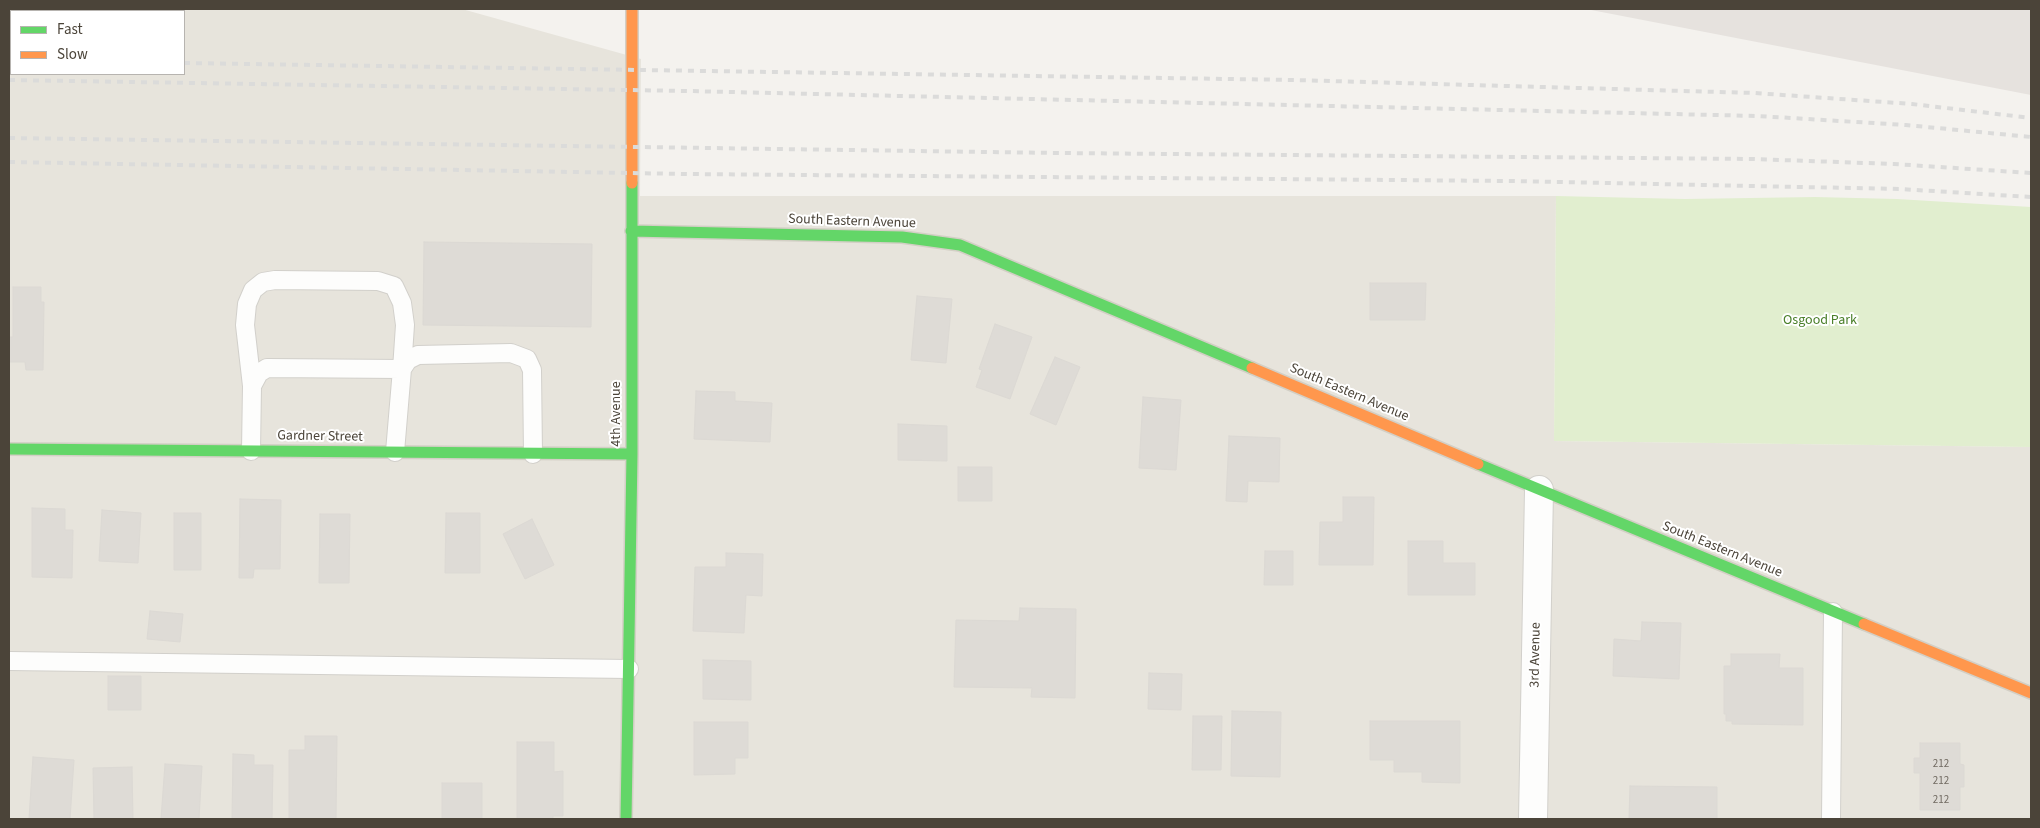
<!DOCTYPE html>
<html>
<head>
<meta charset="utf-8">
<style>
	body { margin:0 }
	#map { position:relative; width:2040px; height:828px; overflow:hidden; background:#f4f2ee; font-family:"Source Sans 3",sans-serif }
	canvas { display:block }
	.frame { position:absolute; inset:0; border:10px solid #4b4439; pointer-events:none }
	.legend { position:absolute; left:10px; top:10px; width:175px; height:65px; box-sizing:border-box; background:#fff; border:1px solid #b7b4b0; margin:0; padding:6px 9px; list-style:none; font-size:15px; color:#4b4439 }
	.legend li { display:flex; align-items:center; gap:10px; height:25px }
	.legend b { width:25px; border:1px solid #b7b4b0 }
</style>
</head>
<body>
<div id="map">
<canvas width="2040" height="828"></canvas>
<div class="frame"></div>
<ul class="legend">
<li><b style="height:6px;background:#63d668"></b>Fast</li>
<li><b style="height:6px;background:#ff974d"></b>Slow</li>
</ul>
</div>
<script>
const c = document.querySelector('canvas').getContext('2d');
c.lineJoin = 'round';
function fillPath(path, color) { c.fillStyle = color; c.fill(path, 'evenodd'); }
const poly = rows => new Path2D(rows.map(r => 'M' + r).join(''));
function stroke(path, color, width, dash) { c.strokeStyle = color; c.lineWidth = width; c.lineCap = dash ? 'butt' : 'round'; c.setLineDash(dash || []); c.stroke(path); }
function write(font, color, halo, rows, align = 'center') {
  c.font = font + ' "Source Sans 3",sans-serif'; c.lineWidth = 4; c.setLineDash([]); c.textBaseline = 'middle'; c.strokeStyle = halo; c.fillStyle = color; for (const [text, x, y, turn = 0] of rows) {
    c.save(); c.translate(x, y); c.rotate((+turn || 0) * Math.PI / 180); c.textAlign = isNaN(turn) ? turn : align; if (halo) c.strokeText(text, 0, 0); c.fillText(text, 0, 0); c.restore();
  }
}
const residential = poly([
	[9,9,462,9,641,59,640,196,1556,196,1554,441,2031,447,2031,819,9,819],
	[11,11,184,11,184,74,11,74]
]);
const industrial = poly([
	[1586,9,2031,9,2031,95]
]);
const green = poly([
	[1556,196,1685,199,1815,197,1897,199,2031,207,2031,447,1554,441]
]);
const building = poly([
	[424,242,592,244,591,327,423,325,424,242],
	[1370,283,1426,283,1425,320,1370,320,1370,283],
	[13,287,41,287,41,302,44,302,43,370,26,370,25,362,9,362,9,337,13,337,13,287],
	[917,296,952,299,946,363,911,360,917,296],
	[995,324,1032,337,1010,399,976,387,982,370,979,369,995,324],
	[1055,357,1080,367,1056,425,1030,414,1055,357],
	[696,391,735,392,735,401,772,403,770,442,694,439,696,391],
	[1143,397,1181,400,1176,470,1139,468,1143,397],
	[898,424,947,426,947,461,898,460,898,424],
	[1229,436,1280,438,1279,482,1248,481,1247,502,1226,501,1229,436],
	[958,467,992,467,992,501,958,501,958,467],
	[1343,497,1374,497,1373,565,1319,565,1320,522,1343,522,1343,497],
	[240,499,281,500,280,569,254,569,253,578,239,578,240,499],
	[32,508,65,509,65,530,73,530,72,578,32,577,32,508],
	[102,510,141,513,138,563,99,561,102,510],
	[174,513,201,513,201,570,174,570,174,513],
	[446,513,480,513,480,573,445,573,446,513],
	[320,514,350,514,349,583,319,583,320,514],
	[532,519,554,565,525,579,503,534,532,519],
	[1408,541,1443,541,1443,563,1475,563,1475,595,1408,595,1408,541],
	[1265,551,1293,551,1293,585,1264,585,1265,551],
	[726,553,763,554,762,596,746,595,744,633,693,631,695,567,726,567,726,553],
	[1020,608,1076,609,1075,698,1031,697,1032,688,954,687,956,620,1019,621,1020,608],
	[150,611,183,614,180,642,147,639,150,611],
	[1642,622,1681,623,1679,679,1613,676,1614,639,1641,641,1642,622],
	[1731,654,1780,654,1779,668,1803,668,1803,725,1732,724,1732,721,1726,721,1726,714,1724,714,1724,666,1731,666,1731,654],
	[703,660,751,661,751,700,703,699,703,660],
	[1149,673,1182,674,1181,710,1148,709,1149,673],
	[108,676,141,676,141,710,108,710,108,676],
	[1232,711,1281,712,1280,777,1231,776,1232,711],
	[1193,716,1222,716,1221,770,1192,770,1193,716],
	[1370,721,1460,721,1460,783,1422,782,1422,772,1394,772,1394,760,1370,760,1370,721],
	[694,722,748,722,748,758,735,758,735,774,694,775,694,722],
	[305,736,337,736,336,819,289,819,289,750,305,750,305,736],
	[517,742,554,742,554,772,563,771,563,816,553,816,553,819,517,819,517,742],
	[1920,743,1960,743,1960,764,1964,765,1964,787,1960,787,1960,810,1920,810,1920,773,1914,773,1914,758,1920,758,1920,743],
	[233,754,254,755,254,765,273,765,272,819,232,819,233,754],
	[33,757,74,760,70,819,29,819,33,757],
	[165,764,202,766,199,819,161,819,165,764],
	[132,767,133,819,94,819,93,768,132,767],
	[442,783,482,783,482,819,442,819,442,783],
	[1630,786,1717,787,1717,819,1629,819,1630,786]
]);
const lane = poly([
	[251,451,252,386,259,373,267,368,402,369,405,325,402,303,394,286,378,281,275,280,263,282,253,290,247,304,245,325,252,386],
	[395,452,402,369,408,360,418,355,511,353,527,359,532,370,533,454],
	[9,661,629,669],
	[1831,819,1833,612]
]);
const street = poly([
	[1533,819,1539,490]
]);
const fast = poly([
	[631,231,902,237,960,245,1252,368],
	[9,449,632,454],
	[1478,464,1864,624],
	[626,819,632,454,632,183]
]);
const slow = poly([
	[632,9,632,183],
	[1252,368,1478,464],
	[1864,624,2031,693]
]);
const rail = poly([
	[9,60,11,60],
	[184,63,1295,80,1755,93,1912,104,2031,118],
	[9,80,688,91,1758,116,1906,125,2031,137],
	[9,138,1058,153,1753,159,1894,164,2031,173],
	[9,162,686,174,1510,181,1900,189,2031,197]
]);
const numberNames = [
	["212",1941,765],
	["212",1941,782],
	["212",1941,801]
];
const streetNames = [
	["South Eastern Avenue",852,222,2],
	["South Eastern Avenue",1349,393,23],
	["4th Avenue",617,414,-90],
	["Gardner Street",320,437,1],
	["South Eastern Avenue",1722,550,22],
	["3rd Avenue",1536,655,-89]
];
const parkNames = [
	["Osgood Park",1820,321]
];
fillPath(residential, '#e7e4dc');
fillPath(industrial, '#e6e2de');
fillPath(green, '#e1eecf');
fillPath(building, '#dedbd6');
stroke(building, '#dcd9d4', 1);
stroke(lane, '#d2d0cb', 20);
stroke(street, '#d2d0cb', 30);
stroke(fast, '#d3cfc5', 14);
stroke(slow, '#d3cfc5', 14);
stroke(lane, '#fdfdfc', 18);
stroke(street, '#fdfdfc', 28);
stroke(fast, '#63d668', 11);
stroke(slow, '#ff974d', 11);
stroke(rail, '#dbdbda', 4, [6, 6]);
write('11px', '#706a61', null, numberNames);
write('14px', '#4b4439', '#fff', streetNames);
write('14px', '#4a7f2a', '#fff', parkNames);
</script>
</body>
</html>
